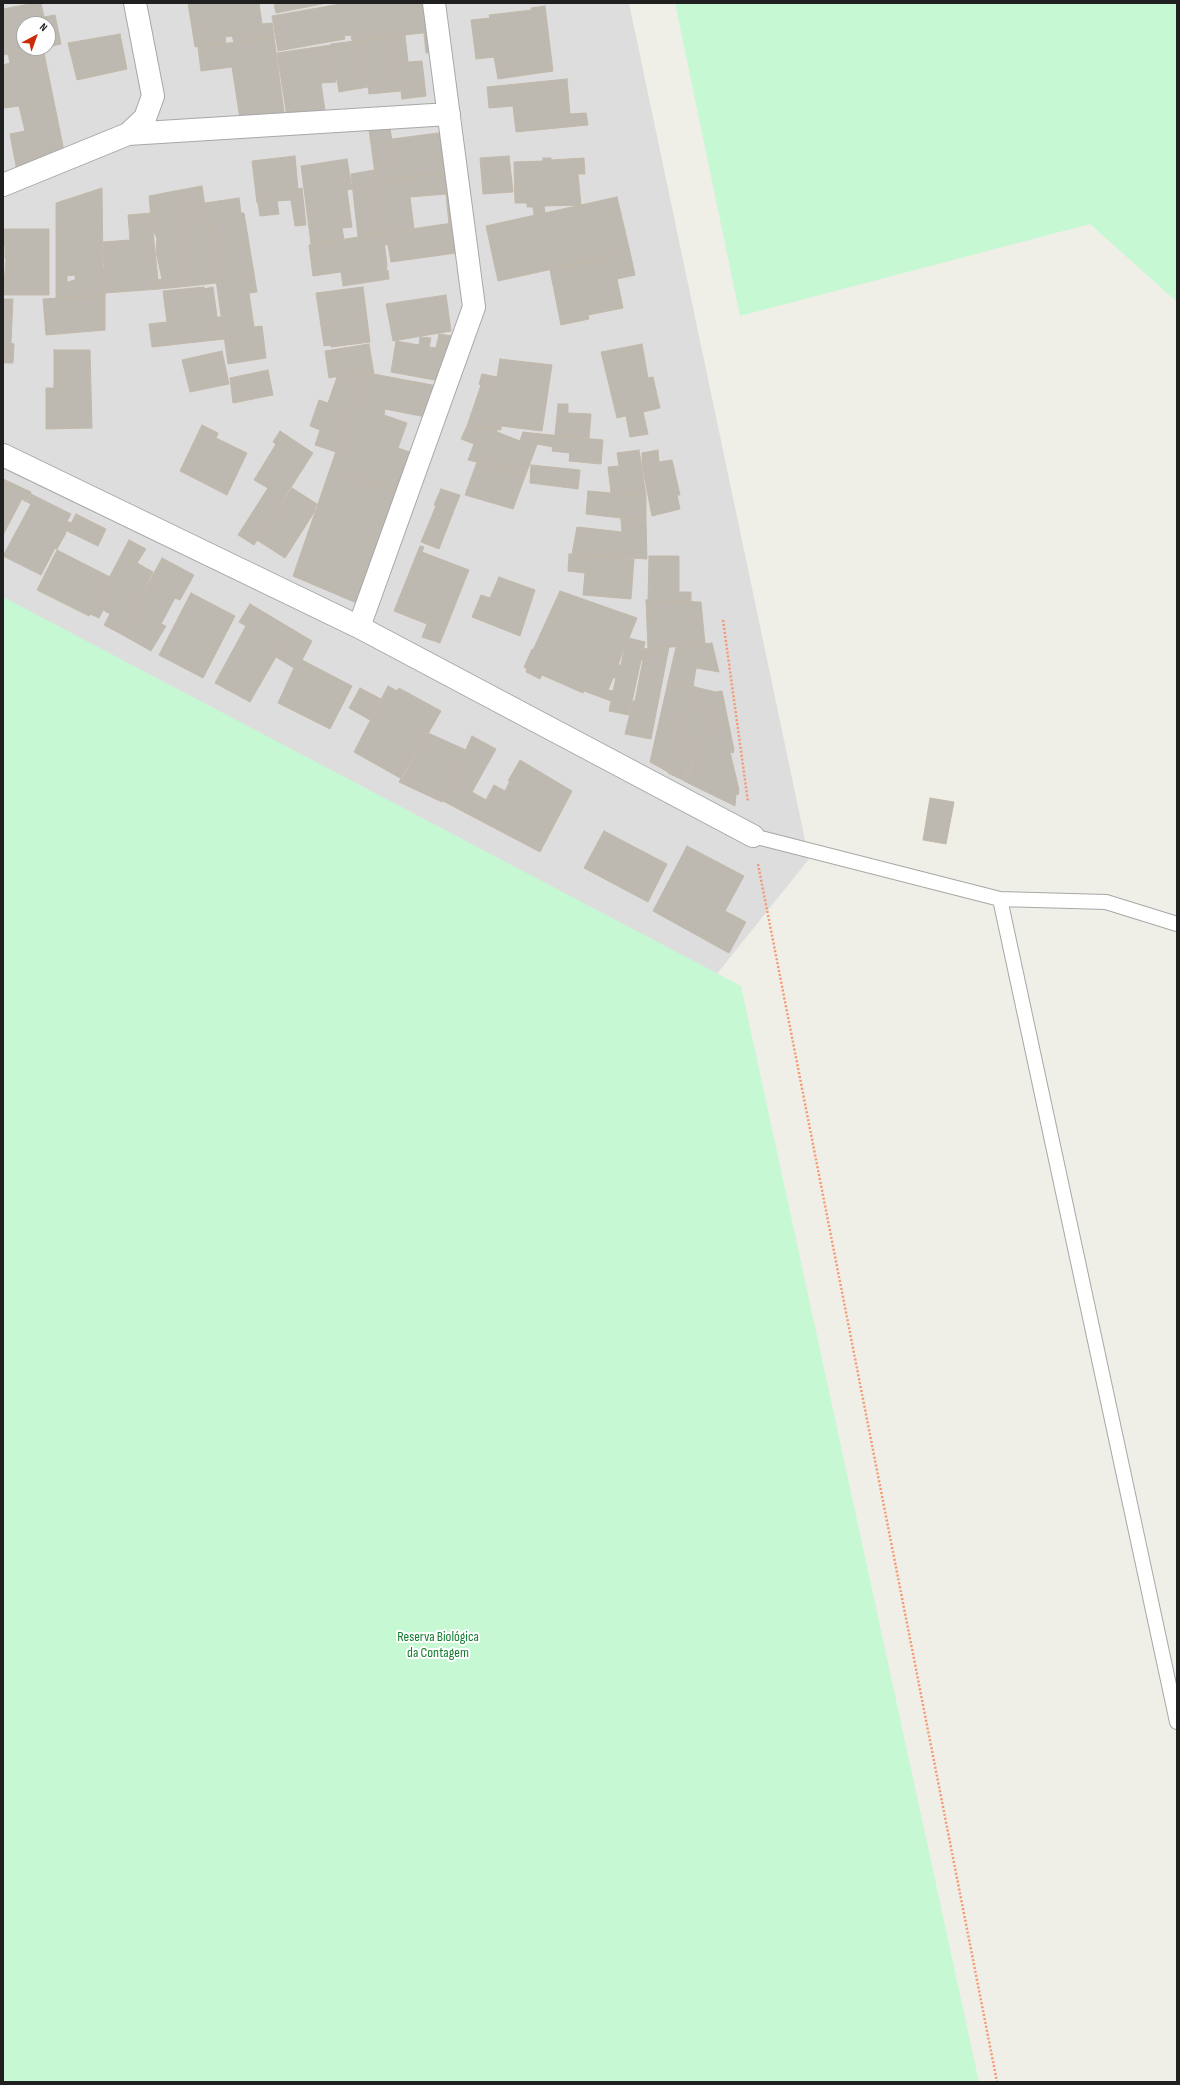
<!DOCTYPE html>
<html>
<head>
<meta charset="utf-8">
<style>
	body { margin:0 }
	#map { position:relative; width:1180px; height:2085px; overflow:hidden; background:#f0efe7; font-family:"Sofia Sans Condensed",sans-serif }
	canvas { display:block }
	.frame { position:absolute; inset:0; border:4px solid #202020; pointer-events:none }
	.north { position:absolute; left:16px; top:16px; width:40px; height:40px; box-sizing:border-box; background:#fff; border:1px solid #a6a6a6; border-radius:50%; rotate:41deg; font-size:11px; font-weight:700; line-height:16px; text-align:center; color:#202020 }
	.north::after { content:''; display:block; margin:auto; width:14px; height:18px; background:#c92c07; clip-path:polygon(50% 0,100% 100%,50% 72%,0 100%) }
</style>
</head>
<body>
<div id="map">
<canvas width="1180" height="2085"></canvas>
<div class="frame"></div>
<div class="north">N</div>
</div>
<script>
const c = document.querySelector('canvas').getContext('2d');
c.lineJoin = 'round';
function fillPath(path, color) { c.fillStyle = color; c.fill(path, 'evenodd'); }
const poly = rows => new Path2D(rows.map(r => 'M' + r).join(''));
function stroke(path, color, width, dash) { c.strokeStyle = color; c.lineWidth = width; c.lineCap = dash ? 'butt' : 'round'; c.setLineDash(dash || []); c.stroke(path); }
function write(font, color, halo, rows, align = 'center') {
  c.font = font + ' "Sofia Sans Condensed",sans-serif'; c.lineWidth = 4; c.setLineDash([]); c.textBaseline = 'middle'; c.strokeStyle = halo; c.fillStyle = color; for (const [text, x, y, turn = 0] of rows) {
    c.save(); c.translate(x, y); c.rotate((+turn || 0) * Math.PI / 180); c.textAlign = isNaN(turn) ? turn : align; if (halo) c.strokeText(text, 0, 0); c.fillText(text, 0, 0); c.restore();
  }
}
const residential = poly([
	[3,3,629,3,809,859,660,1045,3,652],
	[24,24,48,24,48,48,24,48]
]);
const park = poly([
	[675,3,1177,3,1177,302,1090,224,740,316],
	[3,597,741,986,979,2082,3,2082]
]);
const building = poly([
	[35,3,41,3,44,17,55,15,61,44,48,47,48,24,24,24,24,48,40,48,3,55,3,9,35,3],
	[188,3,259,3,262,24,272,23,274,37,234,42,232,36,225,37,226,43,195,47,188,3],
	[274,3,322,3,322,4,276,13,274,3],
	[346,3,437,3,440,31,352,41,351,35,344,36,345,39,278,51,272,16,346,3],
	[545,6,553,71,498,79,494,57,476,59,471,20,490,18,489,15,532,10,531,8,545,6],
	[440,31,441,51,426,53,424,33,440,31],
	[120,34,127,69,77,80,68,43,120,34],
	[405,35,408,62,422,61,426,96,402,99,394,36,405,35],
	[394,36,401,91,369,94,363,40,394,36],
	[274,37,284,112,240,119,232,67,201,71,198,47,274,37],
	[363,40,368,87,339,92,337,79,336,80,331,44,363,40],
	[331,45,336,82,321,83,325,111,287,117,277,53,331,45],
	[43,48,64,151,17,171,10,134,25,131,19,106,4,108,3,65,10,63,8,54,43,48],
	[567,79,570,114,586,113,588,125,516,132,513,106,489,108,487,87,567,79],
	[390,127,395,164,392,139,446,132,454,172,376,181,369,130,390,127],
	[295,156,298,189,302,188,306,225,295,226,291,200,277,201,279,214,260,216,258,203,257,203,252,161,295,156],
	[509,156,513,192,483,194,480,158,509,156],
	[543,158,551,158,551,160,584,158,585,174,578,174,581,205,544,206,545,213,534,215,533,207,527,207,527,203,515,203,514,162,543,161,543,158],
	[347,159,352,189,347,190,352,227,342,228,344,239,311,244,301,166,347,159],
	[374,170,383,233,358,237,351,174,374,170],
	[454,172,460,222,449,224,446,194,410,197,414,229,383,233,376,181,454,172],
	[202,186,216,283,190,286,175,191,202,186],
	[102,188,103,269,104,270,105,295,56,299,56,203,102,188],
	[75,275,75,280,67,282,67,276,75,275],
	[175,191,190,286,159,289,158,280,162,279,156,252,157,238,152,229,149,196,175,191],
	[617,197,630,252,498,281,486,226,617,197],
	[239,198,241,213,244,213,257,292,249,293,254,327,262,326,266,358,228,364,205,203,239,198],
	[151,213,159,289,105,293,103,242,130,240,128,215,151,213],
	[460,222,463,252,391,262,388,245,384,245,383,233,460,222],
	[3,229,49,229,49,295,3,295,6,259,5,259,5,246,3,246,3,229],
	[383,233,387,265,386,271,388,270,389,279,343,286,341,272,313,276,309,245,383,233],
	[630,252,635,275,617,279,623,308,588,315,589,319,561,325,550,270,630,252],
	[204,287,204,289,213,287,217,317,221,317,224,339,152,347,149,324,167,322,163,291,204,287],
	[363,287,370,342,331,347,331,345,324,346,316,293,363,287],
	[105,295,105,330,46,335,43,299,105,295],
	[446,295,451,331,393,341,386,304,446,295],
	[3,299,13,299,11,343,14,344,13,363,3,363,3,299],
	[439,334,458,337,451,383,391,372,396,341,419,345,420,337,431,338,429,347,436,348,439,334],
	[369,344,374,374,363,372,329,378,325,351,369,344],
	[642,344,648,378,653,377,660,408,643,412,648,434,630,437,626,416,617,418,601,352,642,344],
	[54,350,90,350,92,428,46,429,46,388,54,388,54,350],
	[222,351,229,384,190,392,182,360,222,351],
	[500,359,552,365,542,431,501,426,501,430,467,426,481,385,479,384,482,374,497,377,500,359],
	[268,370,273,395,233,403,230,378,268,370],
	[363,372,336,452,315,445,320,430,310,426,319,400,328,403,337,377,363,372],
	[363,372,448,388,441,420,385,409,384,415,407,423,398,448,427,458,408,495,330,469,363,372],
	[558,404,568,404,568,413,591,414,589,438,555,435,558,404],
	[202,425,218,433,216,438,247,453,227,495,180,471,202,425],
	[467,426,497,429,497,432,520,441,523,432,541,434,526,474,468,460,474,444,461,439,467,426],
	[280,431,313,453,254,545,238,535,268,488,254,480,276,444,273,442,280,431],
	[541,434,603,440,601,464,569,461,570,453,552,451,553,447,537,444,541,434],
	[639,450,646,496,611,493,608,467,619,466,617,453,639,450],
	[658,450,659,462,672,460,680,495,677,495,680,509,652,516,642,465,642,453,658,450],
	[477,462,526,474,513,509,465,495,477,462],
	[531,465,580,470,578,489,530,483,531,465],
	[330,469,408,495,366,607,293,576,330,469],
	[3,479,31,492,26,502,22,499,3,535,3,479],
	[292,488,317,504,314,510,315,511,285,558,257,540,292,488],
	[441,489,460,495,439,549,421,542,436,506,434,505,441,489],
	[588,491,646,496,646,521,586,514,588,491],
	[31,494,71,514,67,521,71,523,66,532,61,531,66,533,57,549,55,548,41,575,3,556,31,504,27,502,31,494],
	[76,514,106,529,98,546,67,531,76,514],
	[621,519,646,521,647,559,572,554,577,527,622,532,621,519],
	[129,540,146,549,137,563,153,572,121,634,104,625,110,614,103,610,99,618,90,614,129,540],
	[420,546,424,547,422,552,469,570,440,643,422,637,427,624,394,611,420,546],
	[57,550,110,577,89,616,37,590,57,550],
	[569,554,634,559,631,599,583,595,585,573,568,571,569,554],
	[649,556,679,556,679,592,691,592,691,601,648,600,649,556],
	[162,558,194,575,180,600,175,598,161,624,166,626,151,651,121,634,162,558],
	[499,577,535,590,520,636,472,617,481,595,490,598,499,577],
	[560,591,637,618,629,638,645,642,629,715,609,711,611,701,584,691,583,693,542,675,540,679,526,672,527,669,524,667,532,649,533,650,560,591],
	[625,646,621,665,618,665,625,646],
	[613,678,616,678,613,691,608,690,613,678],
	[191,593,235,616,203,678,159,655,191,593],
	[646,600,701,602,705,644,648,649,646,600],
	[250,604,292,629,250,702,215,683,246,626,239,622,250,604],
	[292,629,312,641,302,660,352,686,330,729,278,703,294,668,276,657,292,629],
	[712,643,719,672,696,668,693,687,668,682,676,647,712,643],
	[669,647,651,739,625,734,633,701,635,701,643,660,641,660,643,649,669,647],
	[668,682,695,687,668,772,650,762,668,682],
	[388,686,397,691,399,688,441,711,402,779,354,752,388,686],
	[695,687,716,692,722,691,724,701,717,703,685,781,668,773,695,687],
	[360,688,381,699,370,720,349,708,360,688],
	[724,701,734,750,733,753,730,752,739,790,738,795,736,794,735,806,684,781,717,703,724,701],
	[428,733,466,750,442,802,399,782,428,733],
	[472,736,496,749,472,792,486,800,494,785,505,791,510,781,508,781,520,760,572,791,540,852,443,801,472,736],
	[930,798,954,802,946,844,923,840,930,798],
	[604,831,667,864,648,902,584,868,604,831],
	[687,846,744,876,725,911,746,922,729,953,653,911,687,846]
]);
const path = poly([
	[723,620,748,802],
	[758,864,997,2082]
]);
const service = poly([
	[753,836,1000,899,1106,902,1177,924],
	[1000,899,1177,1722]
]);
const minor = poly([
	[128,134,449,114],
	[3,185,128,134,145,118,153,96,135,3],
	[3,455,359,627,753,836],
	[359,627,474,307,434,3]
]);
const parkNames = [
	["Reserva Biológica",438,1637],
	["da Contagem",438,1653]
];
fillPath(residential, '#dedddd');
fillPath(park, '#c6f8d4');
fillPath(building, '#bdb8b0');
stroke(building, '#c2b9aa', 1);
stroke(service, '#a7a7a7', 16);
stroke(minor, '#a7a7a7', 24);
stroke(path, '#f59973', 2.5, [2, 2]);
stroke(service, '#fff', 14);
stroke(minor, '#fff', 22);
write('14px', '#107d2d', '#fff', parkNames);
</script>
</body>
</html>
